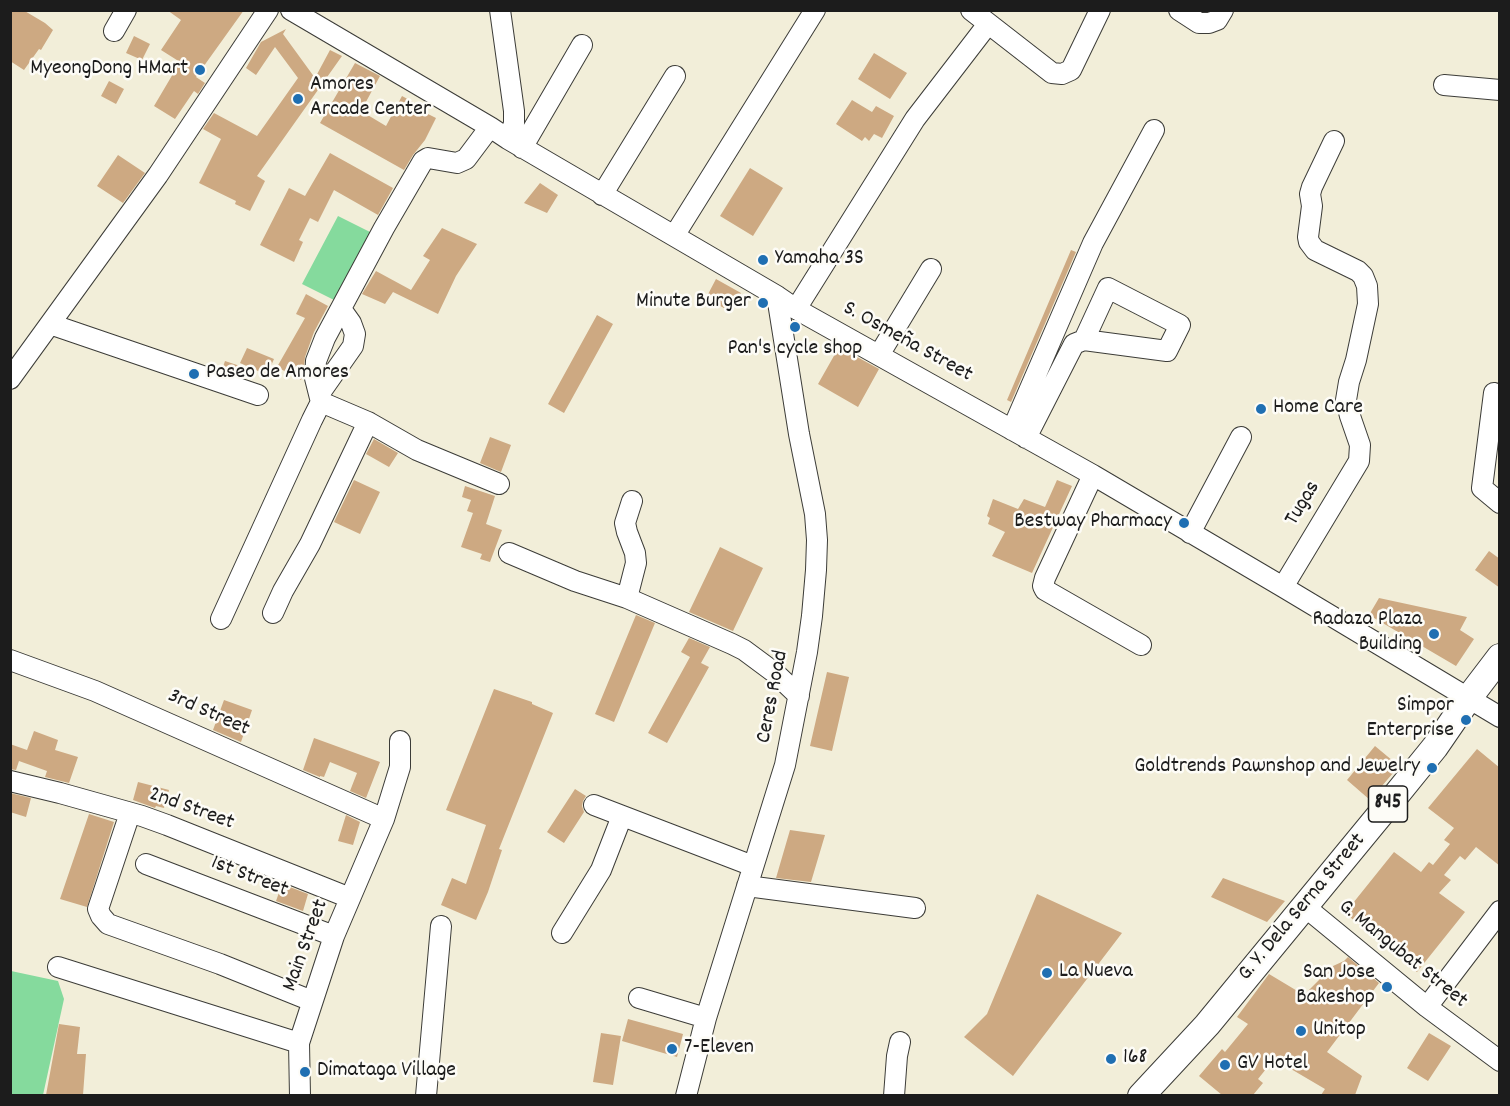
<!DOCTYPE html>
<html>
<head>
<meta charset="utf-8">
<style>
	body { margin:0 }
	#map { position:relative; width:1510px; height:1106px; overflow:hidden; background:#f2eed9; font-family:Dekko,sans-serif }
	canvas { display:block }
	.frame { position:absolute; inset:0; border:12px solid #1c1c1c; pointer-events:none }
</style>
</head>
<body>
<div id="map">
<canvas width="1510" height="1106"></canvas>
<div class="frame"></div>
</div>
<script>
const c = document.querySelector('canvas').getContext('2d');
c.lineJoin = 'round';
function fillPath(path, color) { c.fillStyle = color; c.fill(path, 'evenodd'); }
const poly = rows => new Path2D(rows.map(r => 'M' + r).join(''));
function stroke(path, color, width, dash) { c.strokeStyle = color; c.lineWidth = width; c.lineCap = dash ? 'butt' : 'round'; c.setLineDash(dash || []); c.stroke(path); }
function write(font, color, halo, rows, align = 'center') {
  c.font = font + ' Dekko,sans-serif'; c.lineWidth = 5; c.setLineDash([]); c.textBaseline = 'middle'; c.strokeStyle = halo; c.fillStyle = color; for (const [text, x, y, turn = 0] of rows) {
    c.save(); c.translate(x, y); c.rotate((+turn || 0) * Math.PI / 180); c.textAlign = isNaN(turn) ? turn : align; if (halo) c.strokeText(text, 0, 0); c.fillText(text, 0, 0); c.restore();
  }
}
const green = poly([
	[338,216,376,235,340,303,302,284],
	[11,971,58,981,64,999,43,1095,11,1095]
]);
const building = poly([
	[10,10,23,10,45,23,53,30,41,50,39,49,24,70,10,61],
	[167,10,244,10,196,77,205,83,198,94,194,91,175,119,154,106,180,62,161,50,181,20],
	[286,29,283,34,315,78,330,50,342,56,257,176,265,181,250,211,235,204,236,201,199,183,221,139,203,129,214,113,257,136,298,78,275,47,256,75,246,68,261,42],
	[134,36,150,44,142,60,126,53],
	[874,53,907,73,890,99,858,79],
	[355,63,380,76,361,111,386,126,402,96,426,109,424,112,436,118,425,140,413,155,404,170,320,123],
	[109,81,124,89,116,104,101,96],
	[852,100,872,112,876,106,894,116,882,138,874,134,869,141,865,137,862,141,836,124],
	[330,153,393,188,378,215,334,190,318,222,310,218,299,240,303,242,294,262,260,245,289,188,305,196],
	[118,155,145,173,123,203,97,186],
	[750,168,783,188,753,236,720,216],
	[540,183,558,195,547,213,524,203],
	[442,228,477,244,456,276,438,314,393,292,385,304,362,294,376,271,411,290,430,260,423,256],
	[1071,250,1076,252,1011,402,1007,400],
	[716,279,741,293,731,312,706,298],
	[306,294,328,306,314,332,305,357,303,375,301,380,277,367,305,318,296,314],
	[597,315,613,324,564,413,548,404],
	[839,347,879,369,858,407,818,384],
	[247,348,274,359,267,375,240,363],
	[225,361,243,367,240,376,222,370],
	[490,437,511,445,501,472,480,463],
	[374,439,398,453,389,467,366,454],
	[354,480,380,492,360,534,334,522],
	[1057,480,1072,486,1032,573,992,556,1005,532,988,524,990,518,987,516,993,499,1018,509,1024,499,1045,507],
	[465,486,495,496,486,524,502,530,490,562,480,559,482,554,461,547,473,513,467,511,471,500,462,497],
	[720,547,763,568,733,631,689,612],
	[1489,551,1500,559,1500,588,1475,570],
	[1379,598,1467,617,1460,630,1474,639,1456,666,1369,615],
	[636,615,655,623,614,722,595,714],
	[689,638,710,647,701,663,709,667,667,743,648,733,690,657,681,652],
	[827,672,849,677,832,751,810,746],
	[494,689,532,702,532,704,553,713,499,849,502,850,488,892,476,920,441,905,452,878,466,884,486,825,446,810],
	[224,700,252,710,241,742,213,730],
	[34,731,58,740,55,750,78,757,69,783,45,777,47,771,19,761,16,770,10,769,10,744,27,750],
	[314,738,380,762,366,798,350,791,357,773,330,762,324,777,320,776,320,777,303,770],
	[1375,746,1399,766,1370,800,1347,780],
	[1477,749,1500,768,1500,866,1476,847,1465,860,1460,856,1444,875,1451,880,1439,893,1465,912,1417,972,1345,913,1394,852,1421,872,1429,862,1433,865,1450,844,1444,840,1454,828,1428,808],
	[138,782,169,790,164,808,156,806,155,808,133,800],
	[575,789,586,796,583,801,582,806,584,812,564,843,547,832],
	[10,793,31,798,26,817,10,812],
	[89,814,114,822,87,907,60,899],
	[346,815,360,822,353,845,338,841],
	[790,830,825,835,811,882,776,878],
	[1223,878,1285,901,1267,922,1211,897],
	[282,884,308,894,303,911,276,901],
	[1037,894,1122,933,1013,1076,964,1037,987,1014],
	[1348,957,1379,983,1327,1052,1362,1076,1355,1095,1321,1095,1325,1089,1274,1059,1258,1079,1263,1083,1253,1095,1222,1095,1199,1076,1222,1049,1225,1052,1248,1024,1237,1017,1269,974,1304,995,1333,966,1344,961],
	[628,1019,683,1034,677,1057,622,1041],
	[59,1024,80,1027,77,1054,86,1054,83,1095,46,1095],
	[601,1033,621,1036,613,1085,593,1082],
	[1429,1033,1451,1046,1428,1081,1407,1068]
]);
const minor = poly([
	[291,10,490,127,508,139,777,296,796,309,1093,475,1283,587,1500,717],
	[500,10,514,111,514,124,508,139],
	[971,10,1052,73,1062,74,1071,70,1100,10],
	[1179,10,1199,23,1209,23,1217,20,1223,10],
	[114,31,126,10],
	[1444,85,1500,90],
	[522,148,582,45],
	[602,195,675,76],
	[674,236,815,10],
	[796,309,915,119,988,24],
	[50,324,258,395],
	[879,355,931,269],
	[10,379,158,175,268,10],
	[320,393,353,346,355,334,351,323,341,309],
	[1494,393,1482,488,1500,503],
	[321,402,368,422,417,450,499,484],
	[1012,430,1093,243,1154,130],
	[1026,438,1074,344,1084,340,1167,351,1180,325,1108,288,1084,340],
	[1093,475,1045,578,1043,586,1045,590,1141,645],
	[1190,533,1241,437],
	[509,553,575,581,627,598,732,644,744,650,775,673,799,696],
	[1283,587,1359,461,1360,445,1350,416,1346,400,1349,382,1356,360,1368,304,1367,286,1363,276,1358,271,1315,250,1309,242,1308,237,1312,206,1310,194,1312,187,1334,141],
	[627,598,636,563,635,553,627,532,625,523,632,501],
	[273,613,283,591,310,544,368,422],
	[221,619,312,420,321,402,315,378,316,361,325,338,384,228,423,161,428,158,457,163,466,159,490,127],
	[10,660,95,691,384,819],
	[10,781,60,793,142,816,167,825,350,898],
	[594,805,753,866],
	[130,813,98,909,101,916,108,924,220,964,312,1001],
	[146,864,334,936],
	[747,886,915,908],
	[1304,906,1427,1007,1500,1061],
	[562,933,601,870,622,816],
	[58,967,299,1043],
	[639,998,706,1018],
	[1427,1007,1500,911],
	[300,1096,299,1043,334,936,384,819,400,767,400,741],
	[426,1096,441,926],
	[686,1096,706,1018,785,765,807,652,812,616,816,570,817,540,815,514,799,434,777,296],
	[894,1096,897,1056,900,1042]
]);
const major = poly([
	[1141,1096,1207,1025,1388,805,1435,747,1468,699,1500,657]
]);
const markers = [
	[200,70,6,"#1f6fb2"],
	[298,99,6,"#1f6fb2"],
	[763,260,6,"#1f6fb2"],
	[763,303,6,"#1f6fb2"],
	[795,327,6,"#1f6fb2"],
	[194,374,6,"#1f6fb2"],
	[1261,409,6,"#1f6fb2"],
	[1184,523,6,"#1f6fb2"],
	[1434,634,6,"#1f6fb2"],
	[1466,720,6,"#1f6fb2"],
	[1432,768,6,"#1f6fb2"],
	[1047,973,6,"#1f6fb2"],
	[1387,987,6,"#1f6fb2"],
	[1301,1031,6,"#1f6fb2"],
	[672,1049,6,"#1f6fb2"],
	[1111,1059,6,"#1f6fb2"],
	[1225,1065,6,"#1f6fb2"],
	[305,1072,6,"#1f6fb2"]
];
const shields = [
	[1388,804,39]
];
const shieldNames = [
	["845",1388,804]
];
const poiNames = [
	["MyeongDong HMart",188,70,"right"],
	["Amores",310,86],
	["Arcade Center",310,111],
	["Yamaha 3S",775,260],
	["Minute Burger",751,303,"right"],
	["Pan's cycle shop",795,350,"center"],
	["Paseo de Amores",206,374],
	["Home Care",1273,409],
	["Bestway Pharmacy",1172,523,"right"],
	["Radaza Plaza",1422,621,"right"],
	["Building",1422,646,"right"],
	["Simpor",1454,707,"right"],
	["Enterprise",1454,732,"right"],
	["Goldtrends Pawnshop and Jewelry",1420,768,"right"],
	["La Nueva",1059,973],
	["San Jose",1375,974,"right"],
	["Bakeshop",1375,999,"right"],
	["Unitop",1313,1031],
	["7-Eleven",684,1049],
	["168",1123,1059],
	["GV Hotel",1237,1065],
	["Dimataga Village",317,1072]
];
const streetNames = [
	["S. Osmeña Street",907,343,29],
	["Tugas",1304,504,-59],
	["Ceres Road",774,697,-79],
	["3rd Street",208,714,24],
	["2nd Street",191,810,20],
	["1st Street",249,878,21],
	["G. Y. Dela Serna Street",1303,908,-50],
	["Main Street",307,946,-70],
	["G. Mangubat Street",1402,955,39]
];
fillPath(green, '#85da9d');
fillPath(building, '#cda982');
stroke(minor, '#3c3c38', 22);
stroke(major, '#3c3c38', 28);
stroke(minor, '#fff', 20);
stroke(major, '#fff', 26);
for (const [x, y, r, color] of markers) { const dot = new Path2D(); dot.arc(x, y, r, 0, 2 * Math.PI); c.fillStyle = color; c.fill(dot); stroke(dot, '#fdfcf7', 2); }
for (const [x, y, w] of shields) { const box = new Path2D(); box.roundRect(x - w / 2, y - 18, w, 36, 4.5); c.fillStyle = '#fdfcf7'; c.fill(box); stroke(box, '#1c1c1c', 1.5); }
write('bold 21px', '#1c1c1c', null, shieldNames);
write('22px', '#1c1c1c', '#fdfcf7', poiNames, 'left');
write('22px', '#1c1c1c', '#fdfcf7', streetNames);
</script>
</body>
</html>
